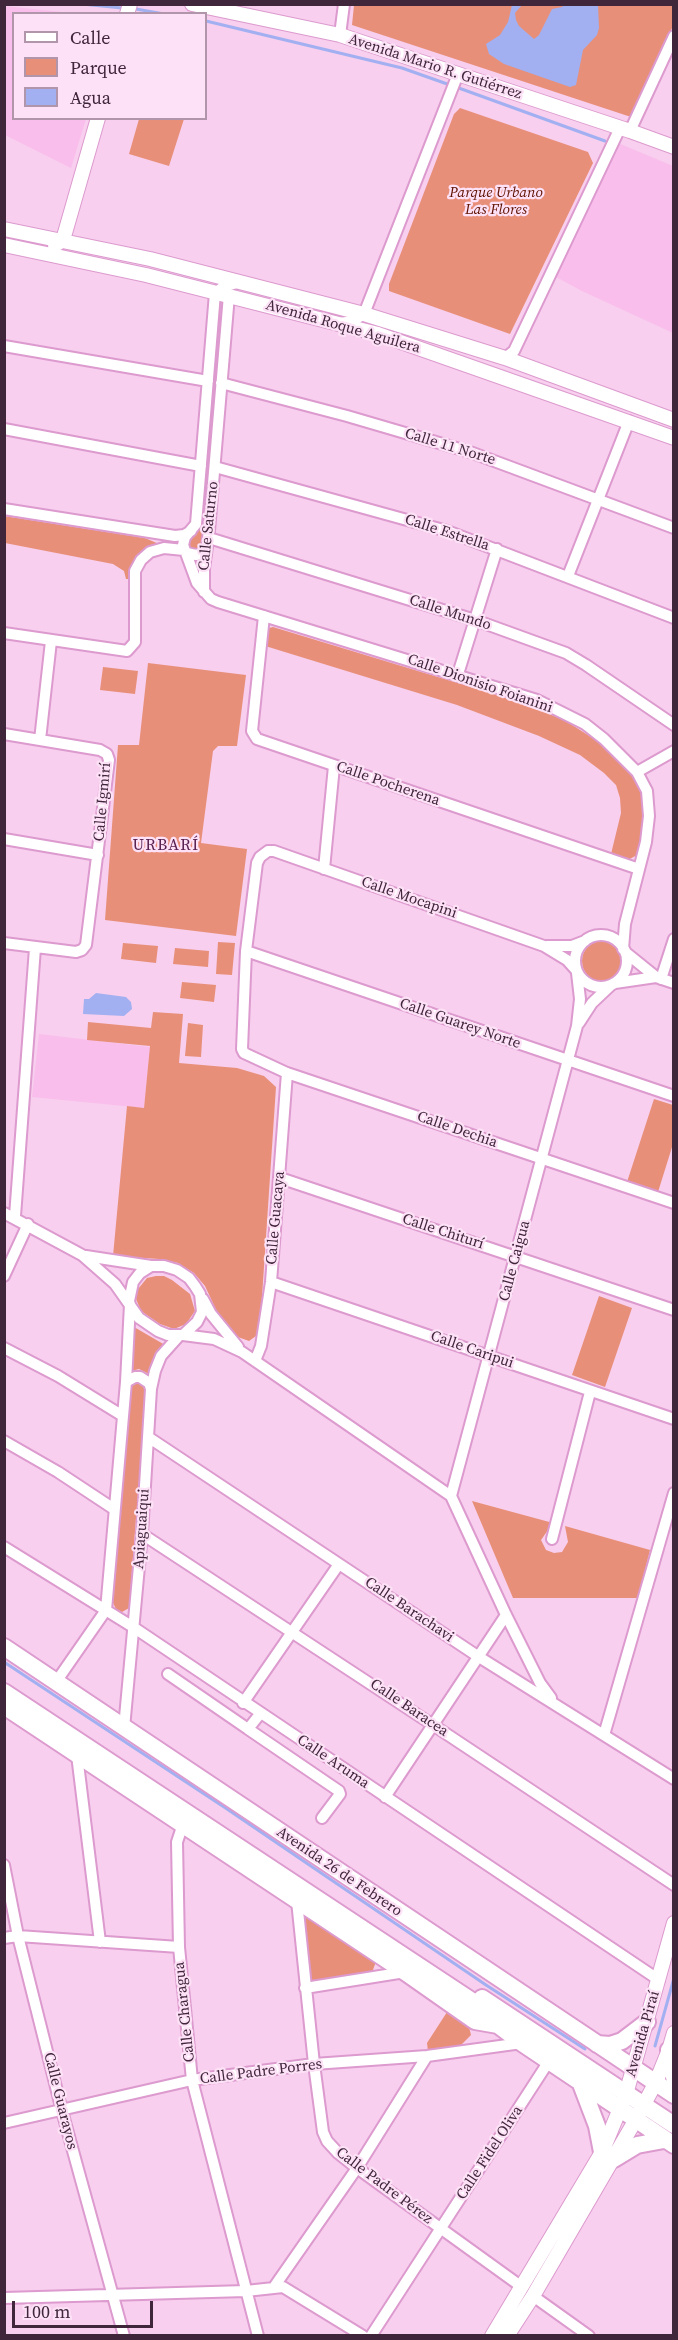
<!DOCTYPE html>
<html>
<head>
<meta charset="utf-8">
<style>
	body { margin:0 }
	#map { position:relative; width:678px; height:2340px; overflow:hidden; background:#f8cfee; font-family:"Source Serif 4",serif }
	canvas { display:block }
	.frame { position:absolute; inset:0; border:6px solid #40263b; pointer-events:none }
	.legend { position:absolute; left:12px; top:12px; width:195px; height:108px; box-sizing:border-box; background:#fde1f6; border:2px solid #b196ab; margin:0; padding:8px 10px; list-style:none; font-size:18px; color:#40263b }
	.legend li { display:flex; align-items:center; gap:12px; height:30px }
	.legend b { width:30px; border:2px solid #b196ab }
	.scale { position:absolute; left:12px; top:2301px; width:141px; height:27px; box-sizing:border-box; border:3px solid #40263b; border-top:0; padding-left:8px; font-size:18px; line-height:21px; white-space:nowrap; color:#40263b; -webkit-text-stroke:4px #fde1f6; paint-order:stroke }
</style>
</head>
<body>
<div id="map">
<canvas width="678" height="2340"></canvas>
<div class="frame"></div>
<ul class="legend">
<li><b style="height:8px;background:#fff"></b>Calle</li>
<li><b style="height:16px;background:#e88f79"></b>Parque</li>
<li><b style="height:16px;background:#a2b0f1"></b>Agua</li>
</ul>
<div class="scale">100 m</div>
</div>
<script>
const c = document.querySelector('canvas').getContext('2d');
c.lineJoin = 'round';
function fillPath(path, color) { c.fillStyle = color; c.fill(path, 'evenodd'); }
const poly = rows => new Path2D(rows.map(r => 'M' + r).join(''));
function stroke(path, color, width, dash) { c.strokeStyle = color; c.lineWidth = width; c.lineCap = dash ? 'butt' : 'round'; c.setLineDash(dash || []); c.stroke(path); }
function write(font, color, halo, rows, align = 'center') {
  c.font = font + ' "Source Serif 4",serif'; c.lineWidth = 4.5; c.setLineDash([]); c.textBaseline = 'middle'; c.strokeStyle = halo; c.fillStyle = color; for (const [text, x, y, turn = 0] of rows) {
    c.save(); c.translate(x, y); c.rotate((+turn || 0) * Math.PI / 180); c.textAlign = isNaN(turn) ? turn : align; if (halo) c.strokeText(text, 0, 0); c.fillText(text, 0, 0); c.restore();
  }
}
const built = poly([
	[4,6,71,13,14,14,14,118,86,119,71,168,5,135],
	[618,143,673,166,673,333,582,291,554,276],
	[39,1034,150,1047,144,1108,32,1097]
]);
const green = poly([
	[354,5,673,5,673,26,631,117,352,25],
	[460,108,588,152,593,163,510,334,389,291,389,284,454,114],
	[139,119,184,119,169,166,129,154],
	[218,311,220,313,202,545,195,551,188,549,187,541,201,528],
	[4,516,145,538,159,544,136,557,132,564,131,579,126,579,124,571,113,564,5,543],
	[273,627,484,691,535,708,566,721,608,748,636,779,642,793,644,820,637,855,628,860,611,854,621,813,620,798,616,785,604,773,580,755,539,736,457,705,262,645,264,635,269,628],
	[148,663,246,675,237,746,218,746,213,751,201,843,247,849,236,936,105,920,118,745,139,745],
	[103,667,138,671,135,694,100,690],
	'582 961a21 21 0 1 1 42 0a21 21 0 1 1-42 0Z',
	[218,942,235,943,232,975,216,974],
	[123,943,158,946,156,963,121,959],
	[175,948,209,951,208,967,173,964],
	[182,982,216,985,214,1002,180,998],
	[153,1012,183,1014,179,1063,237,1068,264,1076,276,1087,260,1327,256,1336,249,1341,235,1336,219,1316,205,1286,194,1273,178,1263,159,1259,113,1256,127,1106,144,1108,150,1046,87,1040,88,1022,151,1028],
	[188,1023,203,1025,201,1057,185,1056],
	[654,1099,673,1105,673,1144,658,1192,627,1182],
	[156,1276,164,1276,172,1280,190,1294,195,1311,186,1324,174,1329,160,1324,141,1311,136,1299,138,1289,147,1278],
	[599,1296,632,1308,605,1387,572,1375],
	[134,1327,165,1345,153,1359,149,1374,139,1369,131,1371],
	[134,1382,139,1382,146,1390,129,1608,122,1612,116,1609,112,1601,130,1387],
	[472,1501,553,1523,541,1540,546,1550,554,1553,562,1552,568,1542,565,1526,650,1550,638,1598,513,1598],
	[308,1916,377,1959,371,1975,309,1984,303,1920],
	[449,2009,468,2023,471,2035,461,2045,428,2051,427,2043]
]);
const water = poly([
	[512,5,522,5,515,13,516,20,519,26,534,39,539,35,552,9,562,7,564,5,598,5,599,28,597,35,583,50,576,85,570,87,504,64,489,54,486,44,500,35,508,22],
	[96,993,126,997,131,1002,132,1009,124,1016,83,1014,84,999,89,999]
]);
const stream = poly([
	[82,4,122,8],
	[136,9,164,14],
	[206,21,402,68,450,85],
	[456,87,605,141],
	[4,1662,227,1809,486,1985,585,2049],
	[655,2046,674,1978]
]);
const street = poly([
	[340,35,344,4],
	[630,131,674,36],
	[237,283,223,287,215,293,196,524,185,537,183,545,197,583,211,599,218,602,537,700,585,724,604,739,637,772,647,791,649,816,646,842,625,924,623,949],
	[340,323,353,321,364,314,458,74],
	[4,346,208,381],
	[505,358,514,351,620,128],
	[221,383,347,416,470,452,674,528],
	[4,429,201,466],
	[215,467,447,531,674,618],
	[4,509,175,536,184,535,191,531],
	[209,538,475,620,566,653,586,665,674,725],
	[568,576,629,421],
	[204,592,204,569,209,531,229,295,226,291],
	[264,616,252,731,257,739,639,869],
	[4,633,127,651,135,642,135,571,141,560,150,552,164,548,184,550,187,553,196,555,201,554,207,547],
	[458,674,497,549],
	[4,734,100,750,107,754,109,760,86,945,82,950,76,952,4,943],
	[40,740,51,641],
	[637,772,674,751],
	[4,839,98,855],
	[324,869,334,766],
	'575 961a26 26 0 1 1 52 0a26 26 0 1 1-52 0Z',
	[547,946,572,946,585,941],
	[246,951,674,1096],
	[625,952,656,977,674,983],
	[576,970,567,960,544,946,274,851,268,851,260,857,257,863,246,951,242,1049,244,1053,287,1073,674,1203],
	[661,979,674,939],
	[615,983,656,977],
	[579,1023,592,1003,611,985],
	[280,1178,674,1310],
	[4,1213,82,1255,115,1284,139,1318,158,1331,168,1335,183,1335,197,1322,202,1312,200,1294,195,1286,189,1278,177,1270,164,1266,151,1266,140,1273,133,1282,129,1301],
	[15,1216,35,948],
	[86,1256,151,1266],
	[4,1276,28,1224],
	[271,1282,674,1419],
	[203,1299,211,1314,238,1347],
	[183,1335,214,1339,242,1352,451,1496,506,1615,540,1683,551,1698],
	[4,1348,58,1376,123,1416],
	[255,1361,261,1346,271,1282,287,1073],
	[126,1382,135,1377,140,1377,149,1383,151,1389],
	[148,1437,479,1657,674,1779],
	[4,1441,58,1472,114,1509],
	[451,1496,577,1026,580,999,577,973],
	[142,1534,433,1725,674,1885],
	[552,1539,590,1392],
	[4,1547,133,1627,659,1980],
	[168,1674,248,1729,260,1714],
	[56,1682,106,1610,126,1382,130,1304],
	[243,1703,339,1564],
	[124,1728,142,1534,151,1389,155,1371,161,1356,178,1337],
	[248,1729,339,1791,340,1794,322,1818],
	[604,1735,674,1493],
	[77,1755,100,1942],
	[385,1797,506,1615],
	[183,1824,177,1842,179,1947,192,2080,258,2336],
	[4,1865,18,1936,62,2111,124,2336],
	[297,1901,314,2064,323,2132,327,2141,338,2153,357,2168,522,2287],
	[4,1938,18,1936,179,1947],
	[305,1988,405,1972],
	[4,2123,192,2080,314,2064,427,2056,522,2043],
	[274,2287,357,2168,427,2056],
	[533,2296,589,2336],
	[4,2298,246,2291,283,2287,363,2336],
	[371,2336,549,2061]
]);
const secondary = poly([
	[192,4,340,35,630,131,674,147],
	[127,14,130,4],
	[4,229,150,259,364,314,505,358,674,420],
	[4,245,146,275,378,334,674,438],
	[55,245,63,240,98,118],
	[492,2336,602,2152,626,2094,674,1923],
	[507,2336,533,2296,635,2121,656,2082,669,2050,674,2033]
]);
const primary = poly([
	[4,1647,674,2095],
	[4,1692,484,2009,498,2025,522,2043,674,2145],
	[4,1706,405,1972,475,2021,498,2025],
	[482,1998,674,2125],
	[597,2044,610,2045,622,2041,647,2022],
	[669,2050,674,2077],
	[581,2084,597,2126,602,2152],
	[614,2159,637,2145,664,2140]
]);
const streetNames = [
	["Avenida Mario R. Gutiérrez",435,67,18],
	["Avenida Roque Aguilera",343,327,16],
	["Calle 11 Norte",450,447,17],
	["Calle Saturno",209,526,-84],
	["Calle Estrella",447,533,18],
	["Calle Mundo",450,613,18],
	["Calle Dionisio Foianini",480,684,19],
	["Calle Pocherena",388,784,19],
	["Calle Igmirí",103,802,-85],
	["Calle Mocapini",409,898,19],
	["Calle Guarey Norte",460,1024,19],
	["Calle Dechia",457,1130,19],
	["Calle Guacaya",276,1218,-85],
	["Calle Chiturí",443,1232,18],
	["Calle Caigua",515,1261,-75],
	["Calle Caripui",472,1350,19],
	["Apiaguaiqui",142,1529,-86],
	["Calle Barachavi",409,1610,34],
	["Calle Baracea",409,1708,34],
	["Calle Aruma",333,1762,34],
	["Avenida 26 de Febrero",339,1872,34],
	["Calle Charagua",185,2012,-96],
	["Avenida Piraí",643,2034,-74],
	["Calle Padre Porres",261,2072,-7],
	["Calle Guarayos",60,2101,76],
	["Calle Fidel Oliva",490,2153,-57],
	["Calle Padre Pérez",384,2186,37]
];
const parkNames = [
	["Parque Urbano",496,193],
	["Las Flores",496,210]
];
const neighbourhoodNames = [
	["URBARÍ",166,846]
];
fillPath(built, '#f9beec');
fillPath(green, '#e88f79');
fillPath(water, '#a2b0f1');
stroke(stream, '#a2b0f1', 3);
stroke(street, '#dc9ace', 14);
stroke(secondary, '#dc9ace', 16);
stroke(primary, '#dc9ace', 20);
stroke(street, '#fff', 10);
stroke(secondary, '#fff', 14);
stroke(primary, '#fff', 16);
write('15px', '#40263b', '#fde1f6', streetNames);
write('italic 15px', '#5f1201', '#fde1f6', parkNames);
c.letterSpacing = '1.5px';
write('16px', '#58214f', '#fde1f6', neighbourhoodNames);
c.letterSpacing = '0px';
</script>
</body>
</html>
